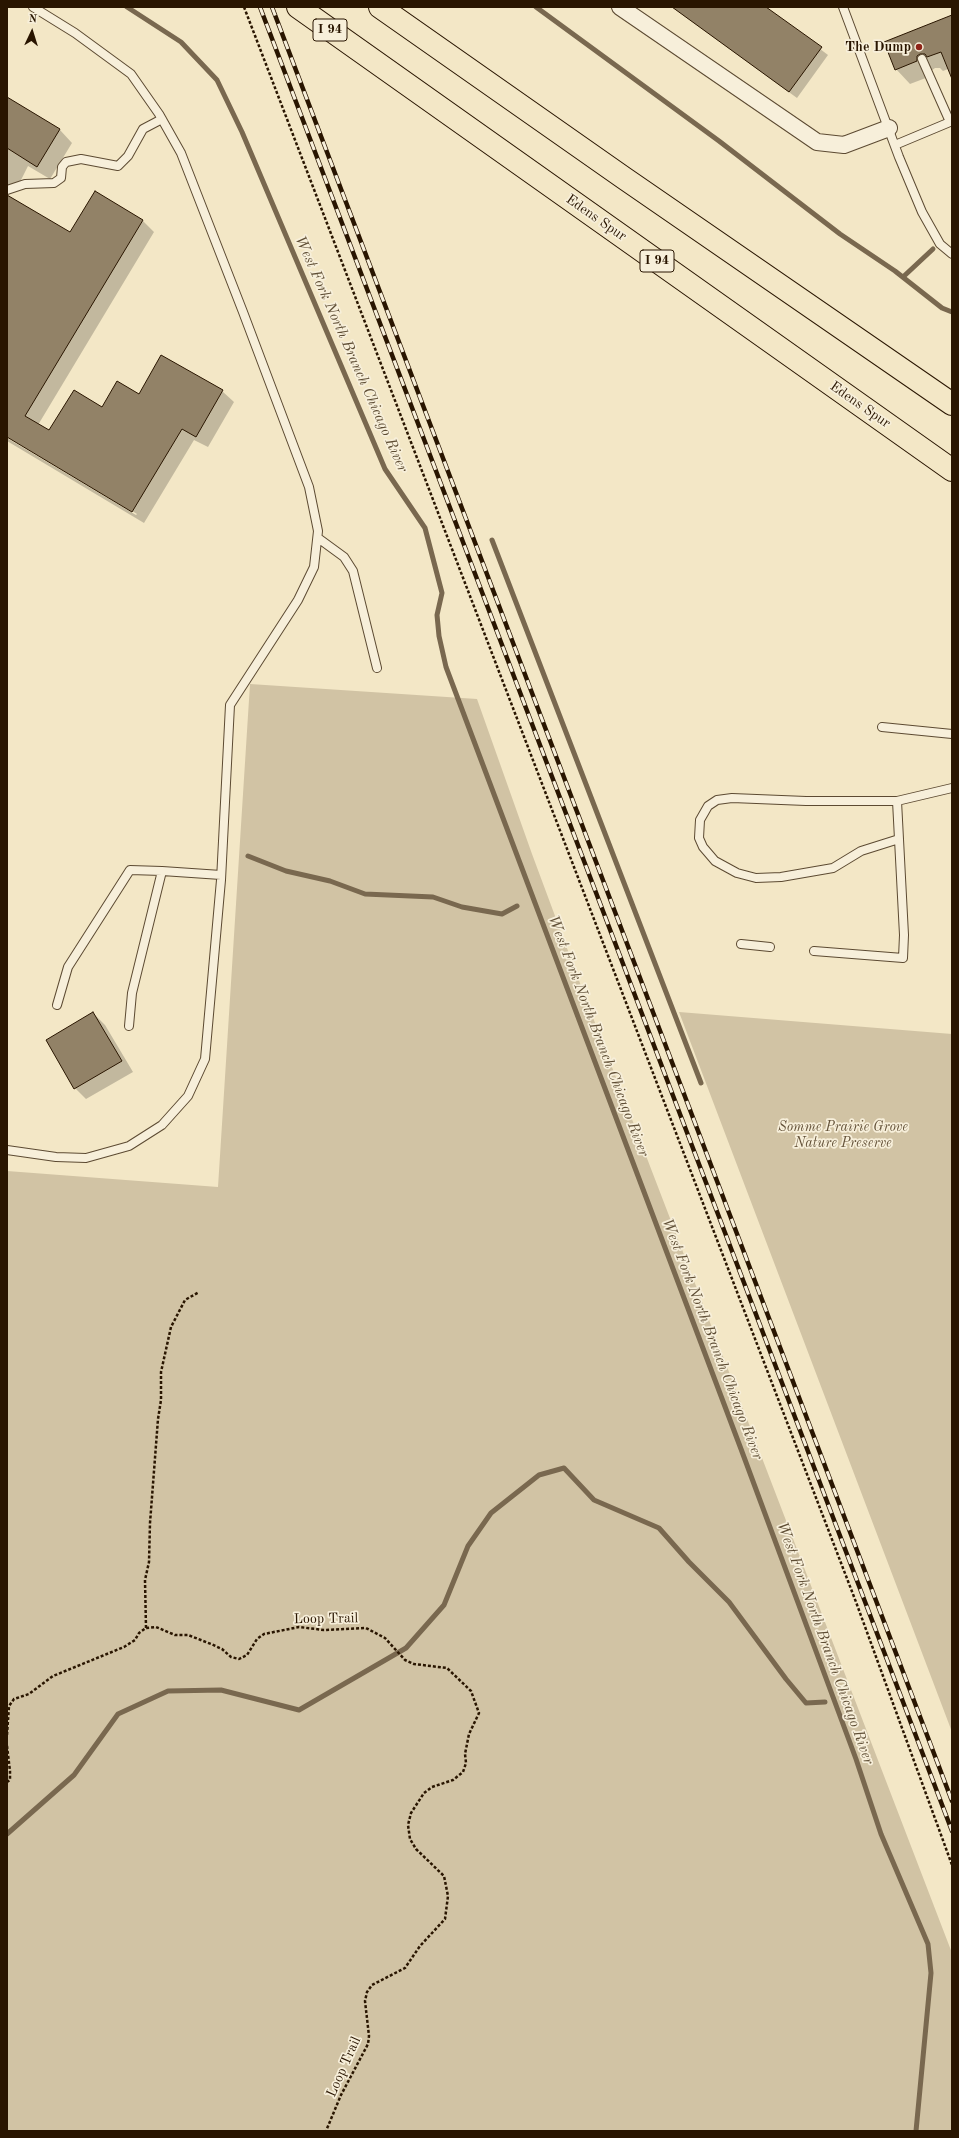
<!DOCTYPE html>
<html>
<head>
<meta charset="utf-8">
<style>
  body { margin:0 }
  #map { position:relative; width:959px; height:2138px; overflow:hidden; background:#f3e7c6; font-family:"Old Standard TT",serif }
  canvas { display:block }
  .frame { position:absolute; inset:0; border:8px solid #291500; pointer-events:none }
  .north { position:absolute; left:12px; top:12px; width:40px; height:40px; -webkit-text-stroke:3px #f7efda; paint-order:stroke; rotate:4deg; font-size:11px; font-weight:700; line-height:16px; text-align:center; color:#291500 }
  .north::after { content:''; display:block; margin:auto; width:14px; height:18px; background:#291500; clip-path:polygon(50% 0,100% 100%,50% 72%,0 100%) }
</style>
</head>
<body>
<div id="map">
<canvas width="959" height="2138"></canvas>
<div class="frame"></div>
<div class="north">N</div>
</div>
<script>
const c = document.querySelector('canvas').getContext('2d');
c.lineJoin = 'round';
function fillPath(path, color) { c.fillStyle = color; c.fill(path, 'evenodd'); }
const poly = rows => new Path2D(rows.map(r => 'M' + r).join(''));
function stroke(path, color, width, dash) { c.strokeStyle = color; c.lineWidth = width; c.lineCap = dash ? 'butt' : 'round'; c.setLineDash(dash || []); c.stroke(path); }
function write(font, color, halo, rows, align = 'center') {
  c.font = font + ' "Old Standard TT",serif'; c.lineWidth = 3.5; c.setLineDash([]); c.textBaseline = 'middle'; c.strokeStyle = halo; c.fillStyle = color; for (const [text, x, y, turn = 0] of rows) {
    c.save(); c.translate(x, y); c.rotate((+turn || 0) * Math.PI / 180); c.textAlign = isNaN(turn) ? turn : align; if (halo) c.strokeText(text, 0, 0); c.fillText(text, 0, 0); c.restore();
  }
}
fillPath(poly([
  [250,684,477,699,532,854,587,1002,952,1953,952,2131,7,2131,7,1171,218,1187],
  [679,1012,952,1034,952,1732]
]), '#d1c3a4');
fillPath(poly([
  [672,7,765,7,828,55,797,98],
  [952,16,952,78,948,69,943,71,940,68,935,68,931,71,931,76,910,84,896,69],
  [7,98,60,130,72,143,50,179,28,166,16,190,7,185],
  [95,192,143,221,154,232,38,425,50,432,139,395,222,391,234,402,208,447,194,440,144,523,7,441,7,438,136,515,137,514,7,436,7,218,71,233],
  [93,1013,105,1025,133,1072,86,1099,75,1088]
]), '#0003');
stroke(poly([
  [127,7,181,42,217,80,242,132,385,469,425,528,442,593,437,615,439,636,446,667,741,1449,856,1759,881,1834,928,1944,931,1973,916,2131],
  [536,7,719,141,840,234,895,271,942,308,952,312],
  [903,277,933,249],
  [492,540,701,1083],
  [248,856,286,871,330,881,365,894,433,897,462,907,502,914,517,906],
  [7,1834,74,1775,118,1714,168,1691,221,1690,299,1710,406,1648,444,1605,468,1546,491,1513,539,1475,564,1468,594,1500,659,1528,689,1562,729,1602,786,1679,806,1703,825,1702]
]), '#79684f', 5);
const building = poly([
  [672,7,766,7,822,47,789,92,672,7],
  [952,15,952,79,941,52,927,57,925,54,920,54,917,56,917,61,895,70,884,42,952,15],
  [7,97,60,129,37,167,7,148,7,97],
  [95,191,143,220,25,416,49,430,74,390,102,407,117,381,139,394,161,355,223,390,196,437,182,429,132,512,7,437,7,195,70,232,95,191],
  [93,1012,122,1061,74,1089,46,1040,93,1012]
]);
fillPath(building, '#928267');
stroke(building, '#291500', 1);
const service = poly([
  [843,7,899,157,922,212,940,244,952,254],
  [895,145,950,122,922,59],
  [7,190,25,184,54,183,61,178,62,167,66,162,81,159,118,166,128,156,143,129,162,119],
  [318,538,344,557,353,571,377,668],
  [882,727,952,734],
  [897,801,806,801,732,798,717,800,708,806,700,820,699,838,703,847,715,861,737,873,756,878,781,877,833,868,861,851,899,839],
  [741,944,770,947],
  [814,951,903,958,904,935,897,801,952,788],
  [57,1005,68,967,130,870,162,871],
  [129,1026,132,993,162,871,221,875],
  [7,1150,56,1157,86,1158,129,1146,162,1125,188,1096,205,1059,221,880,230,705,298,600,314,567,318,531,309,487,243,312,181,153,159,114,131,74,75,33,33,7]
]);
const minor = poly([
  [620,7,817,142,844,145,889,128]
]);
const motorway = poly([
  [298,7,952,470],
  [380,7,624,178,952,404]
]);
stroke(service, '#5c4a32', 10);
stroke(minor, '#5c4a32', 18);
stroke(motorway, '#291500', 24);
stroke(poly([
  [244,7,856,1602,952,1865],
  [146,1628,145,1580,149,1562,150,1523,158,1419,161,1400,161,1372,171,1327,185,1300,199,1292],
  [7,1735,9,1706,14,1699,29,1694,53,1676,124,1647,135,1640,139,1633,146,1628,156,1627,175,1635,188,1635,211,1644,222,1649,231,1657,239,1659,247,1655,257,1639,264,1634,299,1627,324,1630,366,1628,385,1638,405,1660,414,1664,447,1668,471,1691,479,1713,469,1734,465,1754,466,1763,463,1772,453,1780,432,1787,424,1793,411,1813,408,1825,410,1839,416,1849,444,1876,448,1896,445,1919,420,1946,405,1968,372,1985,367,1992,365,2001,369,2036,368,2044,341,2095,326,2131],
  [7,1746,10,1771,10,1780,7,1782]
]), '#291500', 2.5, [3, 2]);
stroke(service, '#f7efda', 8);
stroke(minor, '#f7efda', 16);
stroke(motorway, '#f3e7c6', 22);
const rail = poly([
  [260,7,952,1831],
  [272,7,952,1801]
]);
stroke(rail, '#291500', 4.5);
stroke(rail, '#f7efda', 3, [9]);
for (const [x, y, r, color] of [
  [919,47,4,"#8f2418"]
]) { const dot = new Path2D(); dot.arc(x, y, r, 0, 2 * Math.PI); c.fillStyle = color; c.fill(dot); stroke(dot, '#f7efda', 1.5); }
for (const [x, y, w] of [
  [330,30,34],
  [657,261,34]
]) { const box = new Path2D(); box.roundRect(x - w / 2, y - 11, w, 22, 3); c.fillStyle = '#f7efda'; c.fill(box); stroke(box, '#291500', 1); }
write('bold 13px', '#291500', null, [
  ["I 94",330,30],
  ["I 94",657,261]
]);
write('bold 14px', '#291500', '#f7efda', [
  ["The Dump",911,47]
], 'right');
write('14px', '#291500', '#f7efda', [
  ["Edens Spur",596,218,35],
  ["Edens Spur",860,405,35],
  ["Loop Trail",326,1619,-1],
  ["Loop Trail",344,2067,-66]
]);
write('italic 14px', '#645239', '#f7efda', [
  ["Somme Prairie Grove",843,1127],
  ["Nature Preserve",843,1143]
]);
write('italic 15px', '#5e4d34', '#f7efda', [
  ["West Fork North Branch Chicago River",351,354,66],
  ["West Fork North Branch Chicago River",598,1036,69],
  ["West Fork North Branch Chicago River",712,1339,69],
  ["West Fork North Branch Chicago River",825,1643,70]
]);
</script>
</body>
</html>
